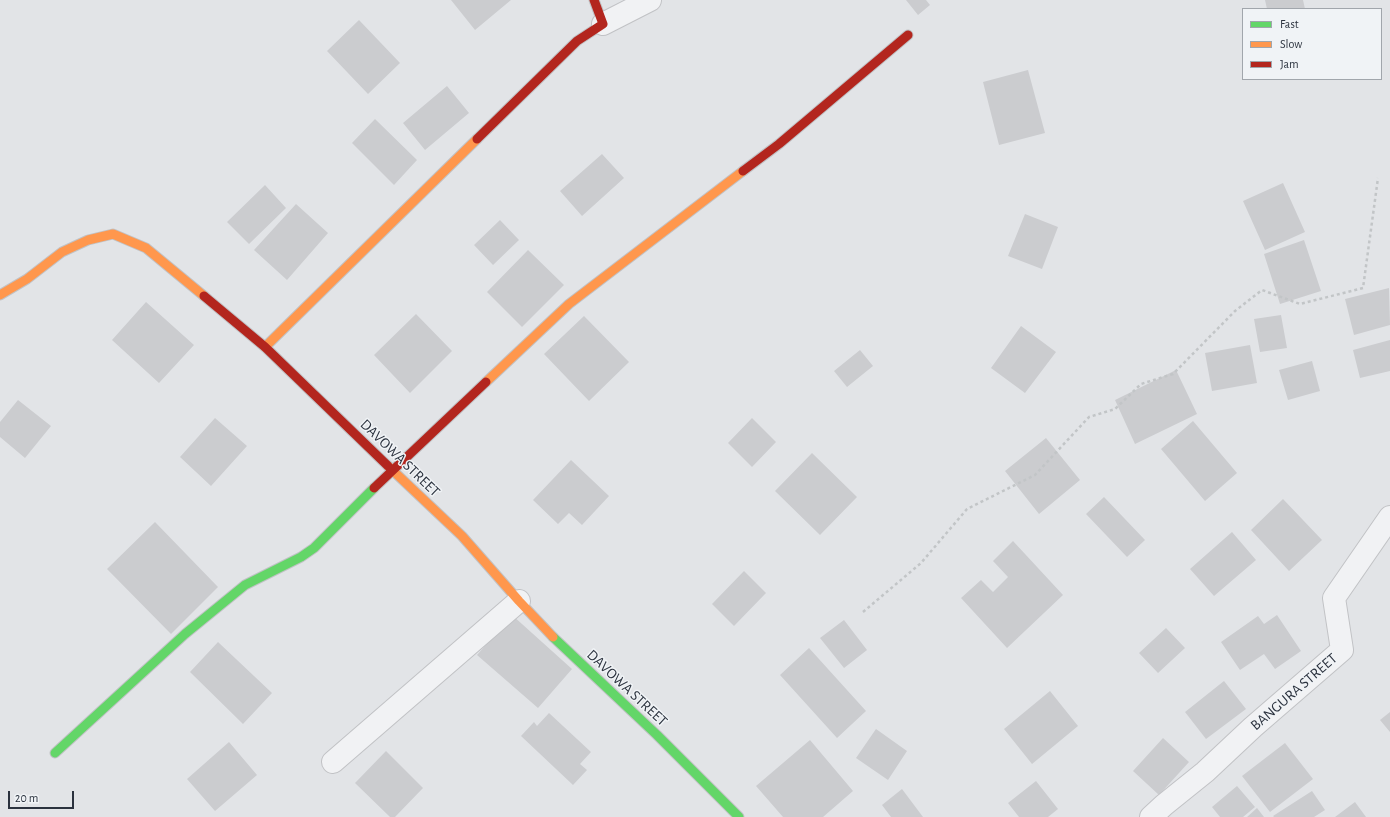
<!DOCTYPE html>
<html>
<head>
<meta charset="utf-8">
<style>
  body { margin:0 }
  #map { position:relative; width:1390px; height:817px; overflow:hidden; background:#e2e4e7; font-family:"Alegreya Sans",sans-serif }
  canvas { display:block }
  .legend { position:absolute; left:1242px; top:8px; width:140px; height:72px; box-sizing:border-box; background:#f0f3f6; border:1px solid #a1a6ac; margin:0; padding:5px 7px; list-style:none; font-size:12px; color:#2b323e }
  .legend li { display:flex; align-items:center; gap:8px; height:20px }
  .legend b { width:20px; border:1px solid #a1a6ac }
  .scale { position:absolute; left:8px; top:791px; width:66px; height:18px; box-sizing:border-box; border:2px solid #2b323e; border-top:0; padding-left:5px; font-size:12px; line-height:14px; white-space:nowrap; color:#2b323e; -webkit-text-stroke:3px #f0f3f6; paint-order:stroke }
</style>
</head>
<body>
<div id="map">
<canvas width="1390" height="817"></canvas>
<ul class="legend">
<li><b style="height:5px;background:#63d668"></b>Fast</li>
<li><b style="height:5px;background:#ff974d"></b>Slow</li>
<li><b style="height:5px;background:#b3261e"></b>Jam</li>
</ul>
<div class="scale">20 m</div>
</div>
<script>
const c = document.querySelector('canvas').getContext('2d');
c.lineJoin = 'round';
function fillPath(path, color) { c.fillStyle = color; c.fill(path, 'evenodd'); }
const poly = rows => new Path2D(rows.map(r => 'M' + r).join(''));
function stroke(path, color, width, dash) { c.strokeStyle = color; c.lineWidth = width; c.lineCap = dash ? 'butt' : 'round'; c.setLineDash(dash || []); c.stroke(path); }
function write(font, color, halo, rows, align = 'center') {
  c.font = font + ' "Alegreya Sans",sans-serif'; c.lineWidth = 3; c.setLineDash([]); c.textBaseline = 'middle'; c.strokeStyle = halo; c.fillStyle = color; for (const [text, x, y, turn = 0] of rows) {
    c.save(); c.translate(x, y); c.rotate((+turn || 0) * Math.PI / 180); c.textAlign = isNaN(turn) ? turn : align; if (halo) c.strokeText(text, 0, 0); c.fillText(text, 0, 0); c.restore();
  }
}
fillPath(poly([
  [451,0,511,0,475,30],
  [906,0,926,0,930,5,918,15],
  [1265,0,1303,0,1305,9,1267,9],
  [359,20,400,63,368,94,327,51],
  [1028,70,1045,133,999,145,983,82],
  [447,86,469,113,425,150,403,123],
  [375,119,417,160,394,185,352,143],
  [602,154,624,178,582,216,560,191],
  [1283,183,1305,232,1265,250,1243,201],
  [265,185,286,208,249,244,227,222],
  [296,204,328,233,287,280,254,250],
  [1025,214,1058,227,1042,269,1008,256],
  [500,220,519,240,493,265,474,245],
  [1304,240,1321,291,1280,304,1264,254],
  [528,250,564,285,522,327,487,292],
  [1389,288,1390,325,1354,335,1345,299],
  [146,302,194,345,159,383,112,340],
  [416,314,452,351,410,393,374,355],
  [1281,315,1287,348,1260,352,1254,319],
  [584,316,629,362,589,401,544,354],
  [1021,326,1056,352,1025,393,991,368],
  [1390,340,1390,371,1360,378,1353,350],
  [1250,345,1257,383,1212,391,1205,353],
  [860,350,873,366,847,387,834,371],
  [1312,361,1320,391,1288,400,1279,370],
  [1176,370,1197,414,1135,444,1115,400],
  [18,400,51,426,25,458,0,437,0,422],
  [215,418,247,446,211,486,180,457],
  [752,418,776,442,752,467,728,443],
  [1193,421,1237,473,1205,501,1161,449],
  [1046,438,1080,480,1039,514,1005,471],
  [812,453,857,497,820,535,775,491],
  [571,460,609,496,582,525,569,513,558,524,533,500],
  [1104,497,1145,540,1127,557,1086,514],
  [1283,499,1322,540,1289,571,1251,530],
  [155,522,218,587,171,634,107,569],
  [1232,532,1256,560,1214,596,1190,569],
  [1013,541,1063,595,1007,648,961,598,981,580,993,592,1008,577,993,561],
  [744,571,766,593,734,626,712,604],
  [512,615,572,669,538,708,477,655],
  [1277,615,1301,651,1275,669,1264,654,1240,670,1221,642,1258,616,1264,624],
  [844,620,867,650,844,668,820,638],
  [1166,628,1185,648,1158,673,1139,653],
  [218,642,272,693,243,724,190,672],
  [809,648,866,711,837,738,780,675],
  [1224,681,1246,709,1206,739,1185,712],
  [1050,691,1078,726,1032,764,1004,729],
  [1390,712,1390,732,1380,720],
  [549,713,591,752,580,764,587,770,573,785,521,736,534,722,537,726],
  [876,729,907,751,888,780,856,758],
  [1163,738,1189,762,1159,795,1133,771],
  [810,740,853,791,823,817,783,817,756,786],
  [229,742,257,775,215,811,187,779],
  [1285,743,1313,779,1270,812,1242,776],
  [386,751,423,788,395,817,390,817,355,783],
  [1036,781,1058,809,1048,817,1019,817,1008,803],
  [1237,786,1255,807,1243,817,1220,817,1212,807],
  [902,789,923,817,891,817,882,805],
  [1312,791,1325,810,1314,817,1274,817,1273,816],
  [1355,802,1366,817,1335,817],
  [1257,808,1264,817,1247,817]
]), '#cbcccf');
const street = poly([
  [603,24,650,0],
  [333,762,519,601],
  [1151,817,1164,805,1205,772,1253,727,1342,650,1334,598,1390,517]
]);
const fast = poly([
  [553,637,657,735,739,817],
  [55,753,185,634,245,585,301,557,314,548,374,488]
]);
const slow = poly([
  [0,295,27,279,62,252,88,240,113,234,146,248,204,296],
  [265,347,477,139],
  [486,382,569,304,743,171],
  [388,466,462,536,519,601,553,637]
]);
const jam = poly([
  [477,139,577,41,603,24,594,0],
  [743,171,779,144,908,35],
  [204,296,265,347,388,466],
  [374,488,486,382]
]);
stroke(street, '#c1c2c5', 24);
stroke(fast, '#c1c2c5', 11);
stroke(slow, '#c1c2c5', 11);
stroke(jam, '#c1c2c5', 11);
stroke(poly([
  [863,612,921,563,967,509,1035,475,1089,417,1115,409,1141,384,1173,374,1235,311,1262,290,1300,304,1363,288,1378,178]
]), '#c2c5c7', 2.5, [3, 3]);
stroke(street, '#f1f2f4', 22);
stroke(fast, '#63d668', 9);
stroke(slow, '#ff974d', 9);
stroke(jam, '#b3261e', 9);
write('15px', '#2b323e', '#f0f3f6', [
  ["DAVOWA STREET",400,458,44],
  ["DAVOWA STREET",627,688,43],
  ["BANGURA STREET",1294,692,-41]
]);
</script>
</body>
</html>
